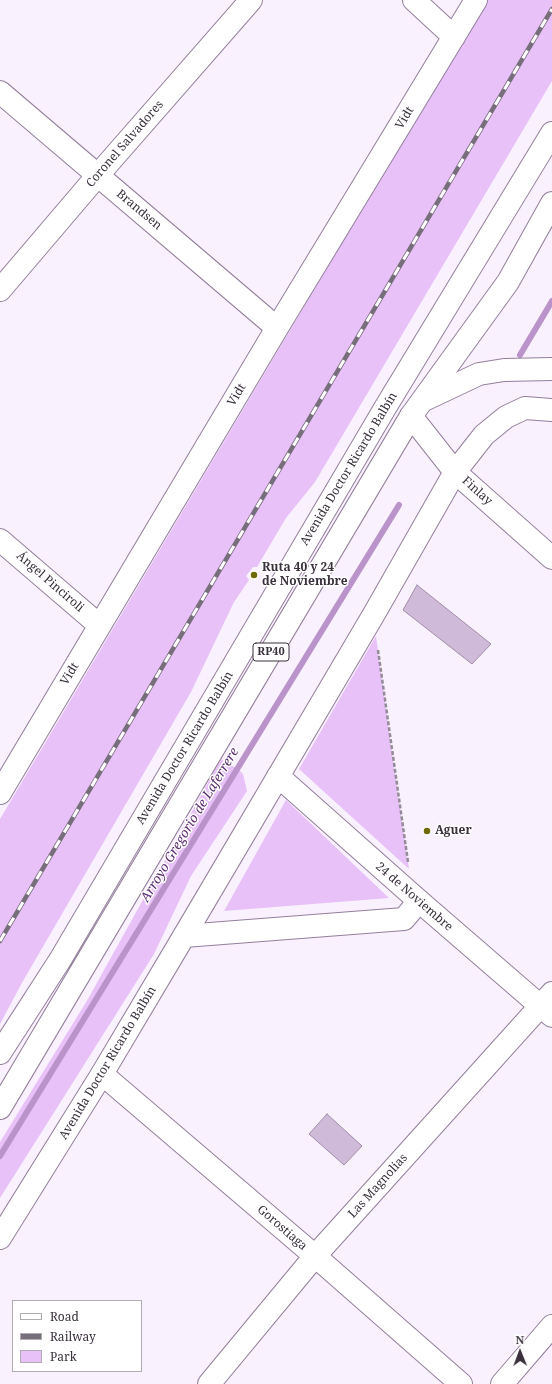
<!DOCTYPE html>
<html>
<head>
<meta charset="utf-8">
<style>
  body { margin:0 }
  #map { position:relative; width:552px; height:1384px; overflow:hidden; background:#faf1fe; font-family:"Noto Serif",serif }
  canvas { display:block }
  .legend { position:absolute; left:12px; top:1300px; width:130px; height:72px; box-sizing:border-box; background:#fff; border:1px solid #b0acb1; margin:0; padding:5px 7px; list-style:none; font-size:12px; color:#39303c }
  .legend li { display:flex; align-items:center; gap:8px; height:20px }
  .legend b { width:20px; border:1px solid #b0acb1 }
  .north { position:absolute; left:500px; top:1332px; width:40px; height:40px; -webkit-text-stroke:3px #fff; paint-order:stroke; rotate:359deg; font-size:11px; font-weight:700; line-height:16px; text-align:center; color:#39303c }
  .north::after { content:''; display:block; margin:auto; width:14px; height:18px; background:#39303c; clip-path:polygon(50% 0,100% 100%,50% 72%,0 100%) }
</style>
</head>
<body>
<div id="map">
<canvas width="552" height="1384"></canvas>
<ul class="legend">
<li><b style="height:5px;background:#fff"></b>Road</li>
<li><b style="height:5px;background:#776e7b"></b>Railway</li>
<li><b style="height:11px;background:#e7c1f7"></b>Park</li>
</ul>
<div class="north">N</div>
</div>
<script>
const c = document.querySelector('canvas').getContext('2d');
c.lineJoin = 'round';
function fillPath(path, color) { c.fillStyle = color; c.fill(path, 'evenodd'); }
const poly = rows => new Path2D(rows.map(r => 'M' + r).join(''));
function stroke(path, color, width, dash) { c.strokeStyle = color; c.lineWidth = width; c.lineCap = dash ? 'butt' : 'round'; c.setLineDash(dash || []); c.stroke(path); }
function write(font, color, halo, rows, align = 'center') {
  c.font = font + ' "Noto Serif",serif'; c.lineWidth = 3; c.setLineDash([]); c.textBaseline = 'middle'; c.strokeStyle = halo; c.fillStyle = color; for (const [text, x, y, turn = 0] of rows) {
    c.save(); c.translate(x, y); c.rotate((+turn || 0) * Math.PI / 180); c.textAlign = isNaN(turn) ? turn : align; if (halo) c.strokeText(text, 0, 0); c.fillText(text, 0, 0); c.restore();
  }
}
fillPath(poly([
  [486,0,552,0,552,81,315,482,286,518,257,567,253,567,246,576,249,580,234,602,191,692,23,981,0,1024,0,819],
  [376,636,392,753,409,869,299,769],
  [221,759,239,770,243,774,247,791,191,876,154,954,0,1198,0,1142,88,999],
  [286,800,389,898,224,911]
]), '#e7c1f7');
stroke(poly([
  [520,355,552,301],
  [0,1156,399,505]
]), '#ba93ca', 6);
const building = poly([
  [417,585,491,644,472,664,403,610,417,585],
  [327,1114,362,1146,344,1165,309,1134,327,1114]
]);
fillPath(building, '#cfbad9');
stroke(building, '#a18caa', 1);
const minor = poly([
  [414,0,454,37],
  [0,92,277,328],
  [0,290,98,175,251,0],
  [552,410,525,408,506,417,484,435,455,472,552,558],
  [0,540,99,625],
  [0,793,277,328,476,0],
  [184,936,404,919,419,901],
  [102,1074,315,1256,461,1384],
  [209,1384,315,1256,552,993],
  [502,1384,552,1326]
]);
const tertiary = poly([
  [278,776,419,901,552,1016],
  [0,1238,102,1074,184,936,374,614,455,472,411,416]
]);
const primary = poly([
  [0,1053,60,960,385,408,552,133],
  [0,1108,411,416,508,282,552,203]
]);
const motorway = poly([
  [424,400,479,374,504,370,552,369]
]);
stroke(minor, '#937f9c', 24);
stroke(tertiary, '#937f9c', 24);
stroke(primary, '#937f9c', 24);
stroke(motorway, '#937f9c', 24);
stroke(poly([
  [378,650,408,862]
]), '#948b98', 2.5, [4, 2]);
stroke(minor, '#fff', 22);
stroke(tertiary, '#fff', 22);
stroke(primary, '#fff', 22);
stroke(motorway, '#fff', 22);
const rail = poly([
  [0,941,552,9]
]);
stroke(rail, '#776e7b', 4.5);
stroke(rail, '#fff', 3, [9]);
for (const [x, y, r, color] of [
  [254,575,4,"#706a05"],
  [427,831,4,"#706a05"]
]) { const dot = new Path2D(); dot.arc(x, y, r, 0, 2 * Math.PI); c.fillStyle = color; c.fill(dot); stroke(dot, '#fff', 1.5); }
for (const [x, y, w] of [
  [271,652,36]
]) { const box = new Path2D(); box.roundRect(x - w / 2, y - 9, w, 18, 3); c.fillStyle = '#fff'; c.fill(box); stroke(box, '#39303c', 1); }
write('bold 11px', '#39303c', null, [
  ["RP40",271,652]
]);
write('12px', '#39303c', '#fff', [
  ["Vidt",405,118,-59],
  ["Coronel Salvadores",125,144,-49],
  ["Brandsen",139,210,40],
  ["Vidt",237,395,-59],
  ["Avenida Doctor Ricardo Balbín",349,469,-59],
  ["Finlay",477,491,42],
  ["Ángel Pinciroli",50,582,41],
  ["Vidt",70,674,-59],
  ["Avenida Doctor Ricardo Balbín",185,748,-59],
  ["24 de Noviembre",414,897,41],
  ["Avenida Doctor Ricardo Balbín",108,1063,-59],
  ["Las Magnolias",378,1186,-48],
  ["Gorostiaga",282,1228,41]
]);
write('bold 12px', '#39303c', '#fff', [
  ["Ruta 40 y 24",262,568],
  ["de Noviembre",262,582],
  ["Aguer",435,831]
], 'left');
write('italic 13px', '#5f2f72', '#fff', [
  ["Arroyo Gregorio de Laferrere",190,825,-59]
]);
</script>
</body>
</html>
